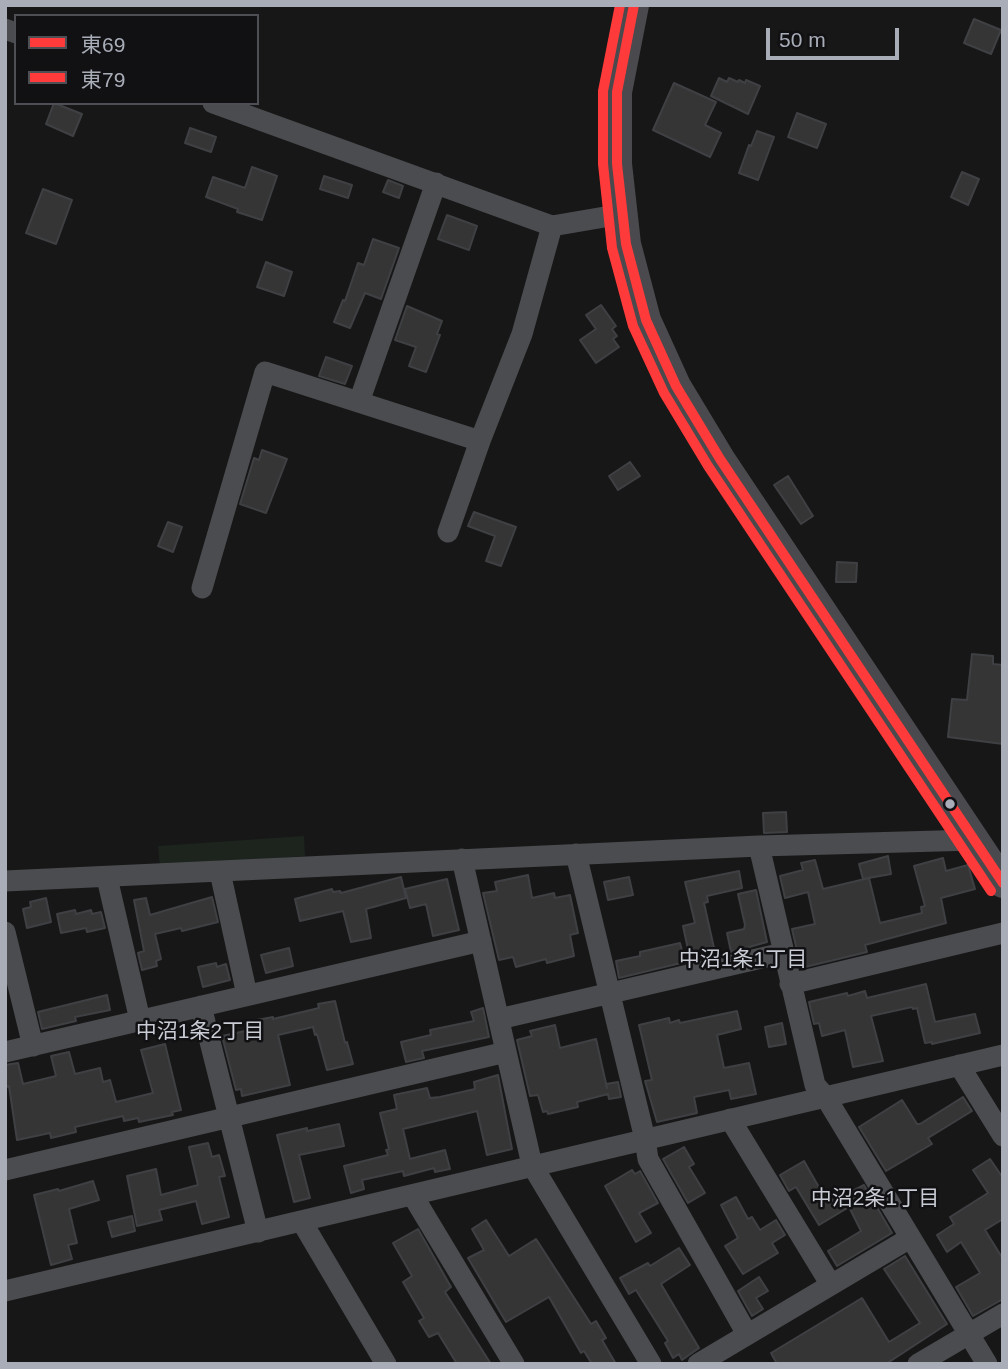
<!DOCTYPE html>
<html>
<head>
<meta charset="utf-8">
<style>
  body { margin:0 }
  #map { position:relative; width:1008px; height:1369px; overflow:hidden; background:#171717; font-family:Arial,"Noto Sans JP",sans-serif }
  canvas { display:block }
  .frame { position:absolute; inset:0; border:7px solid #a8adb8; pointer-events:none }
  .legend { position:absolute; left:14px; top:14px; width:245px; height:91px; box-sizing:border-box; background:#111113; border:2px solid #4d4f55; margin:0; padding:9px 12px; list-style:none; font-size:21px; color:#a8adb8 }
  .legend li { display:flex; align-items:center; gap:14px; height:35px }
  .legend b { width:35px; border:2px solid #4d4f55 }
  .scale { position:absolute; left:766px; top:28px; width:133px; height:32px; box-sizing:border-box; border:4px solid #a8adb8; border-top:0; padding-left:9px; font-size:21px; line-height:24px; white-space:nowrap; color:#a8adb8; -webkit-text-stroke:5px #111113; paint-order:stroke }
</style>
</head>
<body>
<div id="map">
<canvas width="1008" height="1369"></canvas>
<div class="frame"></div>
<ul class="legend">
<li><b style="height:9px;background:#ff3a3a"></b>東69</li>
<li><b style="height:9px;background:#ff3a3a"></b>東79</li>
</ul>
<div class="scale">50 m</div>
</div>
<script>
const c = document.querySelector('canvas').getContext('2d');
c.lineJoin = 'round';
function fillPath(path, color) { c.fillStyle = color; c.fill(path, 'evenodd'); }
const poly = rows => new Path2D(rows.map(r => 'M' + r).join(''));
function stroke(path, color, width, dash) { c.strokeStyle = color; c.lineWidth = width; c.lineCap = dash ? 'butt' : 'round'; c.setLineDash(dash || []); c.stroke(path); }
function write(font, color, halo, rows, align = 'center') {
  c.font = font + ' Arial,"Noto Sans JP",sans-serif'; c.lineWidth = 5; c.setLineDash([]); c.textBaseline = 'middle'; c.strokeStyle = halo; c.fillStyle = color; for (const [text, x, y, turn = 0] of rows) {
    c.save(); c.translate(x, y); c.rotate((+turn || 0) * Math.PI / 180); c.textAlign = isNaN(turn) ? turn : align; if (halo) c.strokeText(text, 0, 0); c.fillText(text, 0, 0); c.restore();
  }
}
fillPath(poly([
  [304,836,305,856,160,867,158,846]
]), '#1d241e');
const building = poly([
  [974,19,1001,30,991,54,964,43,974,19],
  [719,78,727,82,729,78,738,82,739,80,745,83,746,80,760,86,748,114,711,96,719,78],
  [674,83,716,102,705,125,721,133,710,157,653,130,674,83],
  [54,103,82,114,73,136,46,124,54,103],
  [797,113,826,124,817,148,788,137,797,113],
  [190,128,216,137,211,152,185,143,190,128],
  [757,131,774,137,758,180,739,173,749,145,751,146,757,131],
  [252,167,277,176,262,220,237,212,238,209,206,197,213,177,245,188,252,167],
  [962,172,979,179,968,205,951,197,962,172],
  [324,176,352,185,348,198,320,189,324,176],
  [388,180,403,186,399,198,383,192,388,180],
  [43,189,72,200,56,244,26,233,43,189],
  [447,215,477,226,469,250,438,239,447,215],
  [373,239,399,248,381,299,365,293,350,328,334,322,343,300,345,301,358,263,364,265,373,239],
  [266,262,292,272,284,296,257,287,266,262],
  [601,305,616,326,612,329,617,336,613,339,619,347,596,363,580,340,596,329,586,315,601,305],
  [407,306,442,321,437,334,440,335,426,372,409,366,416,347,395,340,407,306],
  [326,357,352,366,345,384,319,376,326,357],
  [262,450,287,459,266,513,240,504,254,458,259,460,262,450],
  [630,462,640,476,618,490,609,476,630,462],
  [788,476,813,516,801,524,774,485,788,476],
  [474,512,516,527,501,566,486,561,495,536,468,526,474,512],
  [168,522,182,527,173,552,158,546,168,522],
  [837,562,857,563,856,582,836,582,837,562],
  [972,654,993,656,993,664,1003,665,1003,744,948,737,952,699,967,700,972,654],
  [786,812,787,832,764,833,763,813,786,812],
  [888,856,891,874,863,879,859,864,888,856],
  [943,858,946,871,968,865,975,889,941,898,946,923,865,945,867,952,801,968,792,929,815,924,808,892,785,898,780,876,803,870,801,863,815,860,823,889,869,878,880,923,922,913,921,907,925,906,914,866,943,858],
  [739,871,742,888,707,896,708,902,704,903,714,948,689,954,683,926,695,923,685,882,739,871],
  [528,875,532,898,554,893,555,898,570,895,578,933,570,935,574,956,547,963,546,959,516,967,513,957,499,960,483,893,497,891,495,882,528,875],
  [401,877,406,898,366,909,371,938,351,942,343,911,300,921,295,899,332,889,333,892,340,891,341,893,401,877],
  [629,877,633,895,608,900,604,882,629,877],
  [447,879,459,930,433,936,426,904,410,908,405,889,447,879],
  [756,890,767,942,731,952,727,933,744,929,745,925,738,894,756,890],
  [212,897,218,922,182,931,181,928,155,934,161,959,156,961,157,966,142,970,138,953,144,951,134,900,146,898,150,915,212,897],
  [46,898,51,922,27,928,23,909,31,907,30,902,46,898],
  [75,910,76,914,91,910,92,914,101,912,105,928,87,932,86,928,61,933,57,914,75,910],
  [680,943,685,962,619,978,616,961,640,956,640,952,680,943],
  [289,948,293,966,266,973,261,955,289,948],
  [216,963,217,967,226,964,230,980,203,987,198,967,216,963],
  [926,984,935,1022,975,1014,980,1033,932,1044,932,1042,925,1043,917,1008,913,1009,912,1007,871,1016,883,1061,853,1067,845,1030,822,1036,819,1023,814,1024,809,1002,847,993,848,996,865,991,867,998,926,984],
  [107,995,110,1010,75,1017,76,1021,42,1029,38,1012,107,995],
  [335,1001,345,1043,347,1042,353,1064,327,1070,317,1034,315,1035,313,1027,278,1035,290,1085,242,1096,241,1089,236,1090,222,1036,259,1028,257,1020,273,1017,273,1019,319,1008,318,1004,335,1001],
  [483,1008,489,1037,422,1051,424,1058,406,1062,401,1042,431,1035,430,1030,474,1021,471,1012,483,1008],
  [737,1011,741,1029,717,1035,724,1068,749,1063,756,1094,731,1099,729,1090,694,1097,697,1113,657,1122,645,1081,652,1080,639,1025,669,1018,670,1023,679,1020,680,1023,737,1011],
  [782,1023,786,1044,769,1047,765,1027,782,1023],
  [555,1025,560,1048,596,1039,607,1088,606,1084,618,1082,621,1097,609,1099,608,1094,577,1102,578,1107,548,1114,547,1111,543,1112,538,1095,530,1096,517,1040,532,1036,530,1031,555,1025],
  [165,1044,181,1110,172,1112,173,1115,139,1122,138,1118,124,1121,123,1116,75,1127,76,1132,51,1138,50,1133,17,1140,9,1086,5,1087,5,1065,18,1063,23,1084,56,1076,51,1056,69,1052,75,1074,100,1068,103,1082,110,1080,116,1102,153,1093,141,1050,165,1044],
  [498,1075,512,1149,487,1155,477,1111,403,1129,410,1159,445,1150,450,1169,435,1172,434,1168,404,1176,403,1171,362,1180,364,1189,351,1193,344,1166,388,1155,386,1150,389,1149,380,1113,397,1109,394,1095,427,1088,430,1098,440,1097,475,1089,474,1082,498,1075],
  [963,1097,972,1111,928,1138,932,1144,886,1171,859,1127,902,1100,917,1124,920,1124,963,1097],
  [339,1124,344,1146,299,1155,310,1198,294,1202,277,1135,307,1128,307,1131,339,1124],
  [208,1143,212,1157,219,1155,225,1176,219,1177,229,1217,202,1224,196,1201,159,1210,162,1220,137,1226,127,1176,156,1169,161,1195,198,1185,189,1147,208,1143],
  [684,1147,694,1164,689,1167,705,1193,688,1203,663,1159,684,1147],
  [990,1159,1003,1178,1003,1219,985,1230,1003,1259,1003,1299,973,1316,956,1287,980,1273,961,1242,947,1252,937,1235,954,1224,950,1217,988,1193,973,1170,990,1159],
  [804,1161,824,1196,828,1193,833,1201,864,1185,892,1233,837,1266,828,1251,861,1231,849,1207,819,1225,796,1187,789,1191,780,1175,804,1161],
  [632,1170,635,1174,640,1171,658,1203,639,1213,651,1233,636,1242,605,1186,632,1170],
  [93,1181,99,1200,69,1209,77,1243,68,1245,72,1259,51,1265,34,1195,58,1189,59,1191,93,1181],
  [736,1197,748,1219,752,1217,760,1230,776,1220,785,1235,772,1243,778,1253,743,1274,725,1246,738,1238,721,1205,736,1197],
  [132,1216,135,1231,112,1237,108,1222,132,1216],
  [486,1220,509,1256,536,1239,591,1324,596,1321,606,1338,602,1340,616,1364,592,1364,584,1351,581,1353,549,1297,506,1322,468,1258,484,1250,472,1229,486,1220],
  [418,1229,451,1287,445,1292,491,1364,457,1364,438,1333,429,1337,419,1321,424,1318,403,1282,412,1276,393,1243,418,1229],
  [679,1248,690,1265,661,1284,699,1348,682,1360,679,1354,673,1358,665,1343,668,1341,636,1290,629,1294,620,1278,648,1263,650,1266,679,1248],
  [905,1256,947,1324,886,1364,777,1364,771,1353,862,1298,889,1342,920,1323,884,1269,905,1256],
  [759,1277,768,1291,756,1298,763,1309,752,1316,738,1291,759,1277]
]);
fillPath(building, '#353536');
stroke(building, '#3f4043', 2);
stroke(poly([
  [5,29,16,33],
  [213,103,552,226,622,214],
  [359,402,436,183],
  [448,532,480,441],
  [202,588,265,372,480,441,522,334,552,226],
  [759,846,815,1085,825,1096,987,1364],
  [576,854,645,1139,648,1159,747,1334],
  [462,859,532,1165,651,1364],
  [220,872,247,995],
  [107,878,140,1020],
  [5,881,759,846,974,840],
  [5,932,33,1046],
  [790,984,1003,933],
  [201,1006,258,1232],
  [499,1019,783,953],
  [5,1052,481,941],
  [959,1065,1003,1136],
  [730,1119,831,1285],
  [5,1170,506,1052],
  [413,1196,514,1364],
  [302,1222,386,1364],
  [5,1291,1003,1055],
  [698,1364,910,1238],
  [918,1364,1003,1314]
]), '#4b4c50', 21);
stroke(poly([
  [634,5,617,92,617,164,626,244,646,320,676,386,720,459,1003,883]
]), '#4a4a4e', 30);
stroke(poly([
  [634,5,617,92,617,164,626,244,646,320,676,386,720,459,1003,883]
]), '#ff3a3a', 10);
stroke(poly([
  [620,5,603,91,603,164,612,248,633,326,664,393,708,466,991,891]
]), '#ff3a3a', 10);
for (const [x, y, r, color] of [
  [950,804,6,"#a8adb8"]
]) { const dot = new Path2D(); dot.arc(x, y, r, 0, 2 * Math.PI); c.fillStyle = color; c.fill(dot); stroke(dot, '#111113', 2.5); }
write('21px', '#c9ccd4', '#111113', [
  ["中沼1条1丁目",743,960],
  ["中沼1条2丁目",200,1032],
  ["中沼2条1丁目",875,1199]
]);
</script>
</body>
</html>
